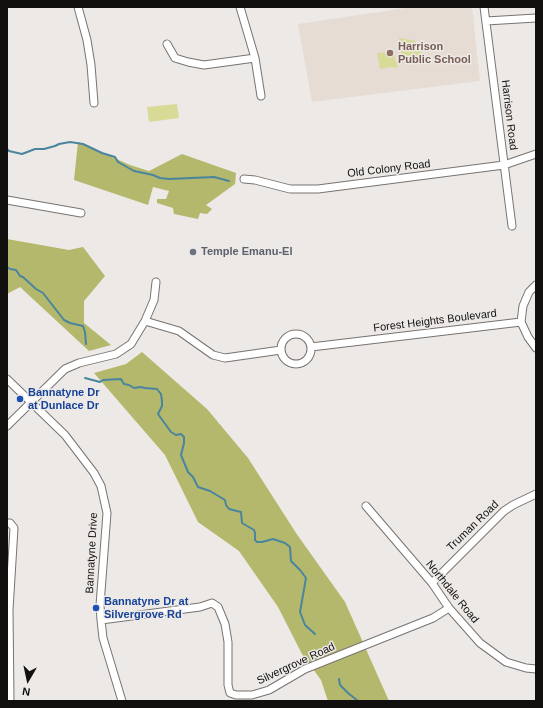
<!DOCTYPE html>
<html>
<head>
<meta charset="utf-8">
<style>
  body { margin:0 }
  #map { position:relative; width:543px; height:708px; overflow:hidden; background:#ede9e6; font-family:Arial,sans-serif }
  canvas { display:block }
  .frame { position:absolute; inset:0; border:8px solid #11100f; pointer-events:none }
  .north { position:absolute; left:8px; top:660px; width:40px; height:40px; -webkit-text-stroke:3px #ede9e6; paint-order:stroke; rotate:189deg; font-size:11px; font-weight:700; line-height:16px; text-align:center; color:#11100f }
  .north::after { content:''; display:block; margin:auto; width:14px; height:18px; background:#11100f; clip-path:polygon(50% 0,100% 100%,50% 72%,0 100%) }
</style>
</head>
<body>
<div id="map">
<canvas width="543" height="708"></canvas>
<div class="frame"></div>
<div class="north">N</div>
</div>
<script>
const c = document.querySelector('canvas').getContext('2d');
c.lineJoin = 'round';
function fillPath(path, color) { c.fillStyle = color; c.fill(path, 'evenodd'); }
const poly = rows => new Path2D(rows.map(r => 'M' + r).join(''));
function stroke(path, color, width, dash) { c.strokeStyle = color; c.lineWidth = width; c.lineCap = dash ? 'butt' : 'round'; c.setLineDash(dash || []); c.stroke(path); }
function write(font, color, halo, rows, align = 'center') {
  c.font = font + ' Arial,sans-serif'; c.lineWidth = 3; c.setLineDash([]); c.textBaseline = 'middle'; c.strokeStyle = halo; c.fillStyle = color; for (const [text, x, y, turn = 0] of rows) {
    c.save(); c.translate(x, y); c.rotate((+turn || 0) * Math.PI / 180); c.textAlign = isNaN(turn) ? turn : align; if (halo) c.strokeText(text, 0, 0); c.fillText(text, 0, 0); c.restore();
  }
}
fillPath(poly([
  [412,7,472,7,480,81,312,102,298,24]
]), '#e7dcd4');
fillPath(poly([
  [399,38,416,41,415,47,421,51,423,65,402,62],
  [394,52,395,61,397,62,398,65,397,68,392,67,380,69,377,53],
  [177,104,179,118,149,122,147,107]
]), '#d7db97');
fillPath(poly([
  [78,142,130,165,149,171,182,154,236,173,235,184,206,205,212,209,207,214,200,213,198,219,174,214,173,208,157,203,157,199,166,199,169,191,153,187,148,205,74,180],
  [7,239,69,250,83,247,105,276,84,301,84,323,111,345,89,351,20,287,7,294],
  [142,352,207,409,248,458,296,533,345,602,389,701,328,701,321,680,302,654,278,607,239,551,198,522,165,455,94,373,126,364]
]), '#b4b86d');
stroke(poly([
  [7,149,9,151,22,154,35,149,44,149,55,146,59,144,70,142,83,144,102,153,115,157,118,162,134,171,153,175,160,178,169,179,214,177,229,181],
  [7,267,10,269,16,270,20,276,23,277,36,289,43,293,64,320,70,323,83,326,85,332,86,344],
  [85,378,100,382,103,380,121,379,124,384,129,385,134,388,140,387,145,388,157,389,161,394,162,401,162,406,158,414,171,432,176,435,181,434,184,437,184,443,181,455,188,472,193,477,198,487,210,491,225,500,226,505,229,509,241,512,242,523,254,530,255,533,255,540,257,542,262,542,273,539,285,543,290,547,291,561,300,570,306,578,300,612,305,625,315,634],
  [339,679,340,685,348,693,358,701]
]), '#4a859e', 2);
const street = poly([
  [78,7,87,40,91,65,94,103],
  [240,7,255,58,261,96],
  [484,7,512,226],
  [486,21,536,18],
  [167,44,175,58,188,62,204,65,255,58],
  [244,179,255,180,290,189,318,189,504,165,536,154],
  [7,200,81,213],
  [536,285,529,292,523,306,521,322,528,337,536,348],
  [145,321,179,331,213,355,225,358,281,350],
  '281 349a15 15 0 1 1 30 0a15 15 0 1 1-30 0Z',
  [311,347,521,322],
  [7,379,65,435,94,473,101,486,107,513,100,605,101,620,103,638,122,701],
  [7,426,65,369,79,363,116,354,131,344,145,321,154,300,156,282],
  [366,506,432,583,449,608,480,643,506,662,526,668,536,669],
  [7,523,10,523,14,528,9,610,10,701],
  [432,583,504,511,513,505,536,494],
  [101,620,200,607,212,603,218,607,225,624,228,642,228,685,230,693,236,695,252,695,269,690,305,669,433,618,449,608]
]);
stroke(street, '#777371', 9);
stroke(street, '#fff', 7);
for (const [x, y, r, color] of [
  [390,53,4,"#8d6e63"],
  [193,252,4,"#6b7280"],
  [20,399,4,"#1a4fb4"],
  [96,608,4,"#1a4fb4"]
]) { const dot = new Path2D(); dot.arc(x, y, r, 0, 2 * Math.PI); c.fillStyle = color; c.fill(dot); stroke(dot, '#ede9e6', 1.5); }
write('bold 11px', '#785e54', '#ede9e6', [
  ["Harrison",398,47],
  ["Public School",398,60]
], 'left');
write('11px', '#11100f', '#ede9e6', [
  ["Harrison Road",509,115,83],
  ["Old Colony Road",389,169,-7],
  ["Forest Heights Boulevard",435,321,-7],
  ["Truman Road",473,526,-44],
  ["Bannatyne Drive",92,553,-87],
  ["Northdale Road",452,592,51],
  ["Silvergrove Road",296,664,-25]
]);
write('bold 11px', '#5b616d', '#ede9e6', [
  ["Temple Emanu-El",201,252]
], 'left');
write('bold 11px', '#164399', '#ede9e6', [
  ["Bannatyne Dr",28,393],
  ["at Dunlace Dr",28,406],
  ["Bannatyne Dr at",104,602],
  ["Silvergrove Rd",104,615]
], 'left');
</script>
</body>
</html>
